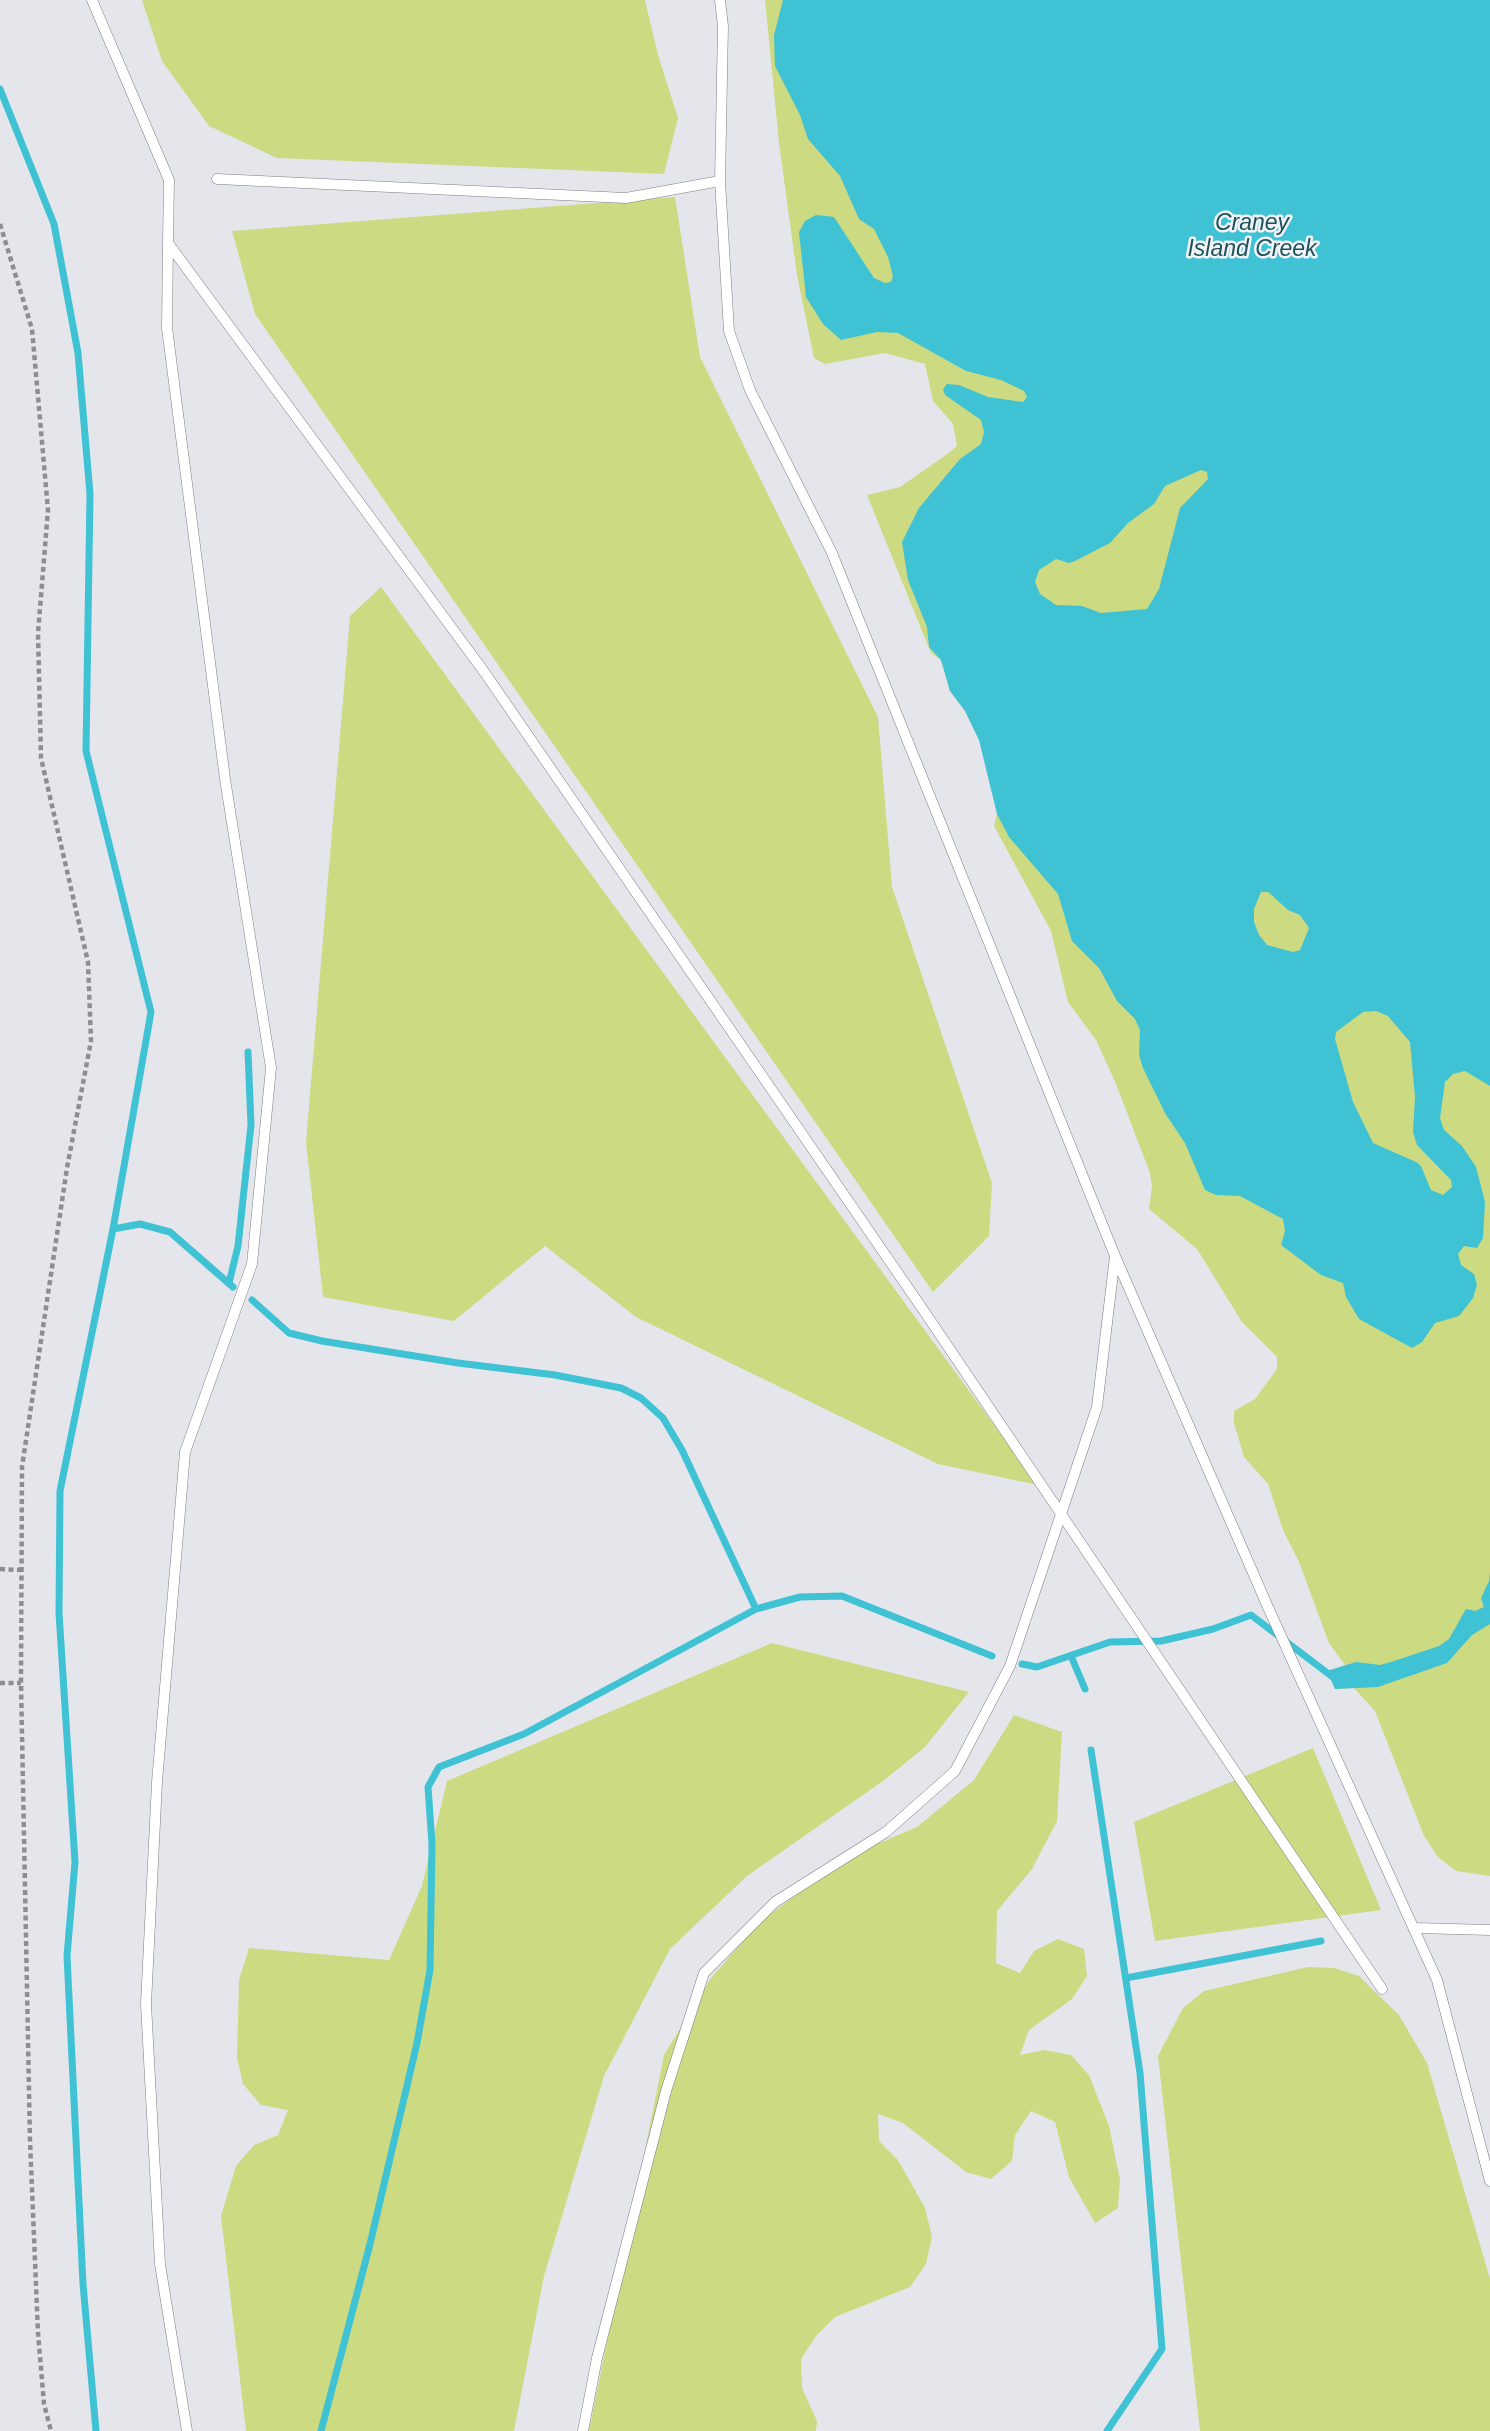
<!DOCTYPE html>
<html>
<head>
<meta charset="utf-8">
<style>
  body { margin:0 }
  canvas { display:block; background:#e5e6ec }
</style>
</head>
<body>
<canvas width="1490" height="2431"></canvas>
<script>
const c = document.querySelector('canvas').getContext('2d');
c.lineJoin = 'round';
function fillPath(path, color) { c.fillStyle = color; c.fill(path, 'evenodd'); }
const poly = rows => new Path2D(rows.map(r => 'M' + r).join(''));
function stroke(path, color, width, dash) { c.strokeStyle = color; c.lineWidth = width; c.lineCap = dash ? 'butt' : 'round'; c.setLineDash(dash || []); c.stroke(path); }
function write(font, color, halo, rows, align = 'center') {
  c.font = font + ' Arial,sans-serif'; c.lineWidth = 5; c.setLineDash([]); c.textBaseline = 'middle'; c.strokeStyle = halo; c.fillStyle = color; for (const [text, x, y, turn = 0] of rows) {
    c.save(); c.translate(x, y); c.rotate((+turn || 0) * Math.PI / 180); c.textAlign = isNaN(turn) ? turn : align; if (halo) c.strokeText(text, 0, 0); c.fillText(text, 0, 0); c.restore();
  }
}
fillPath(poly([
  [142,0,645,0,658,55,678,118,664,174,277,158,209,126,162,61],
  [765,0,1448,0,1490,89,1490,1876,1456,1871,1438,1857,1424,1836,1375,1711,1354,1688,1335,1689,1327,1671,1345,1665,1329,1643,1299,1562,1283,1530,1268,1484,1244,1457,1234,1423,1234,1411,1255,1399,1277,1369,1277,1357,1242,1322,1197,1249,1149,1209,1152,1186,1150,1173,1116,1084,1096,1040,1068,1002,1051,931,994,826,997,814,991,783,979,740,965,711,950,691,941,660,931,653,867,495,900,487,946,455,957,446,953,424,933,401,925,364,885,353,825,364,814,358,797,275,779,143],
  [675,197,700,357,878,717,892,887,992,1183,989,1236,933,1292,255,314,232,231],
  [381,587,1038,1485,938,1464,636,1317,545,1246,454,1321,323,1297,306,1142,350,616],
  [772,1643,969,1692,925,1747,883,1781,747,1876,670,1949,604,2076,544,2276,514,2431,246,2431,221,2216,236,2166,254,2145,278,2135,288,2110,261,2105,243,2084,237,2058,239,1980,249,1948,389,1960,422,1886,447,1781],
  [1014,1715,1062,1732,1057,1821,1032,1869,997,1911,996,1963,1020,1973,1034,1951,1058,1939,1084,1949,1087,1976,1072,1999,1029,2030,1020,2055,1044,2050,1071,2055,1089,2075,1109,2126,1120,2180,1118,2208,1095,2223,1069,2177,1055,2122,1031,2111,1015,2135,1012,2161,991,2179,966,2172,903,2123,878,2114,879,2141,898,2160,925,2208,932,2237,926,2264,910,2287,835,2317,816,2336,801,2359,802,2388,817,2421,816,2431,589,2431,664,2055,711,1978,761,1921,847,1857,917,1827,974,1780],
  [1313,1748,1381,1910,1155,1941,1134,1822],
  [1308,1967,1334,1968,1359,1976,1399,2015,1427,2063,1490,2279,1490,2431,1200,2431,1158,2056,1183,2008,1204,1991]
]), '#ccda82');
fillPath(poly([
  [783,0,1490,0,1490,1086,1465,1071,1453,1074,1445,1082,1440,1118,1444,1130,1462,1146,1476,1167,1485,1202,1483,1238,1477,1248,1464,1246,1458,1254,1461,1265,1474,1274,1477,1285,1473,1298,1459,1316,1435,1323,1422,1342,1412,1348,1359,1319,1346,1297,1343,1283,1321,1275,1281,1245,1285,1231,1283,1219,1240,1196,1216,1195,1205,1190,1185,1143,1165,1113,1143,1068,1139,1055,1140,1030,1135,1019,1117,1001,1099,968,1072,941,1058,894,1009,837,997,814,979,740,965,711,950,691,941,660,929,647,927,627,908,580,902,542,919,508,960,459,981,444,984,432,981,420,945,395,943,389,947,384,959,385,988,397,1023,402,1027,397,1024,391,1001,380,966,371,898,333,877,332,841,340,823,324,806,297,799,232,805,221,816,215,834,217,874,278,885,283,891,282,893,276,888,257,874,229,859,219,840,176,808,139,800,115,775,66,774,35],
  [1201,470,1207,472,1208,479,1180,508,1159,589,1147,609,1101,613,1082,606,1056,605,1040,594,1035,582,1039,570,1056,559,1069,563,1075,561,1110,543,1128,523,1154,504,1165,486],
  [1261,892,1268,892,1288,910,1300,915,1309,928,1300,950,1293,952,1267,945,1259,935,1254,922,1254,909],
  [1376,1011,1388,1016,1410,1042,1415,1097,1413,1132,1417,1145,1451,1180,1452,1187,1443,1195,1431,1190,1421,1166,1416,1162,1373,1143,1353,1102,1335,1039,1336,1032,1363,1012],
  [1490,1571,1490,1624,1472,1635,1447,1663,1378,1687,1335,1689,1327,1671,1356,1662,1380,1665,1391,1662,1439,1646,1449,1639,1466,1609,1475,1611,1484,1607,1481,1598,1489,1581]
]), '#3fc2d4');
stroke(poly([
  [0,89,54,224,78,353,90,494,86,751,151,1012,113,1229,60,1491,59,1613,75,1862,67,1956,83,2284,96,2431],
  [113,1229,140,1224,170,1232,233,1287],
  [229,1283,238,1246,251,1125,248,1052],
  [252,1300,289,1333,322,1341,458,1363,555,1375,621,1388,641,1398,663,1418,682,1450,756,1609],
  [1071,1656,1085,1689],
  [1022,1664,1037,1667,1110,1642,1161,1641,1213,1629,1251,1615,1334,1678],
  [1091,1750,1140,2073,1162,2349,1107,2431],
  [1126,1978,1321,1941],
  [321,2431,370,2244,417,2043,430,1970,432,1844,428,1787,439,1767,524,1734,756,1609,800,1597,842,1596,992,1656]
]), '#3fc2d4', 7);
const lane = poly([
  [92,0,169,180,168,243,485,673,926,1314,1382,1989],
  [217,179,626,198,720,181],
  [168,244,167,328,225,779,271,1068,252,1264,185,1452,157,1782,146,2004,160,2264,187,2431],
  [1115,1256,1267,1605,1437,1980,1490,2181],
  [1416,1928,1490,1930],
  [583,2431,597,2358,666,2091,704,1973,775,1902,886,1832,955,1771,1010,1666,1097,1407,1115,1256,832,553,750,390,729,331,720,181,723,26,720,0]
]);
stroke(lane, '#7d7e83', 11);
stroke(poly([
  [0,224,32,329,48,510,38,633,41,758,88,962,91,1041,67,1168,22,1467,21,1683,30,2141,38,2333,44,2404,51,2431],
  [0,1569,21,1570],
  [0,1683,21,1683]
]), '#8d8e91', 4.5, [5, 3.5]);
stroke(lane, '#fff', 10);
write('italic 23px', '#1c535a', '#f2f3f9', [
  ["Craney",1252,224],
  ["Island Creek",1252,250]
]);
</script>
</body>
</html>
